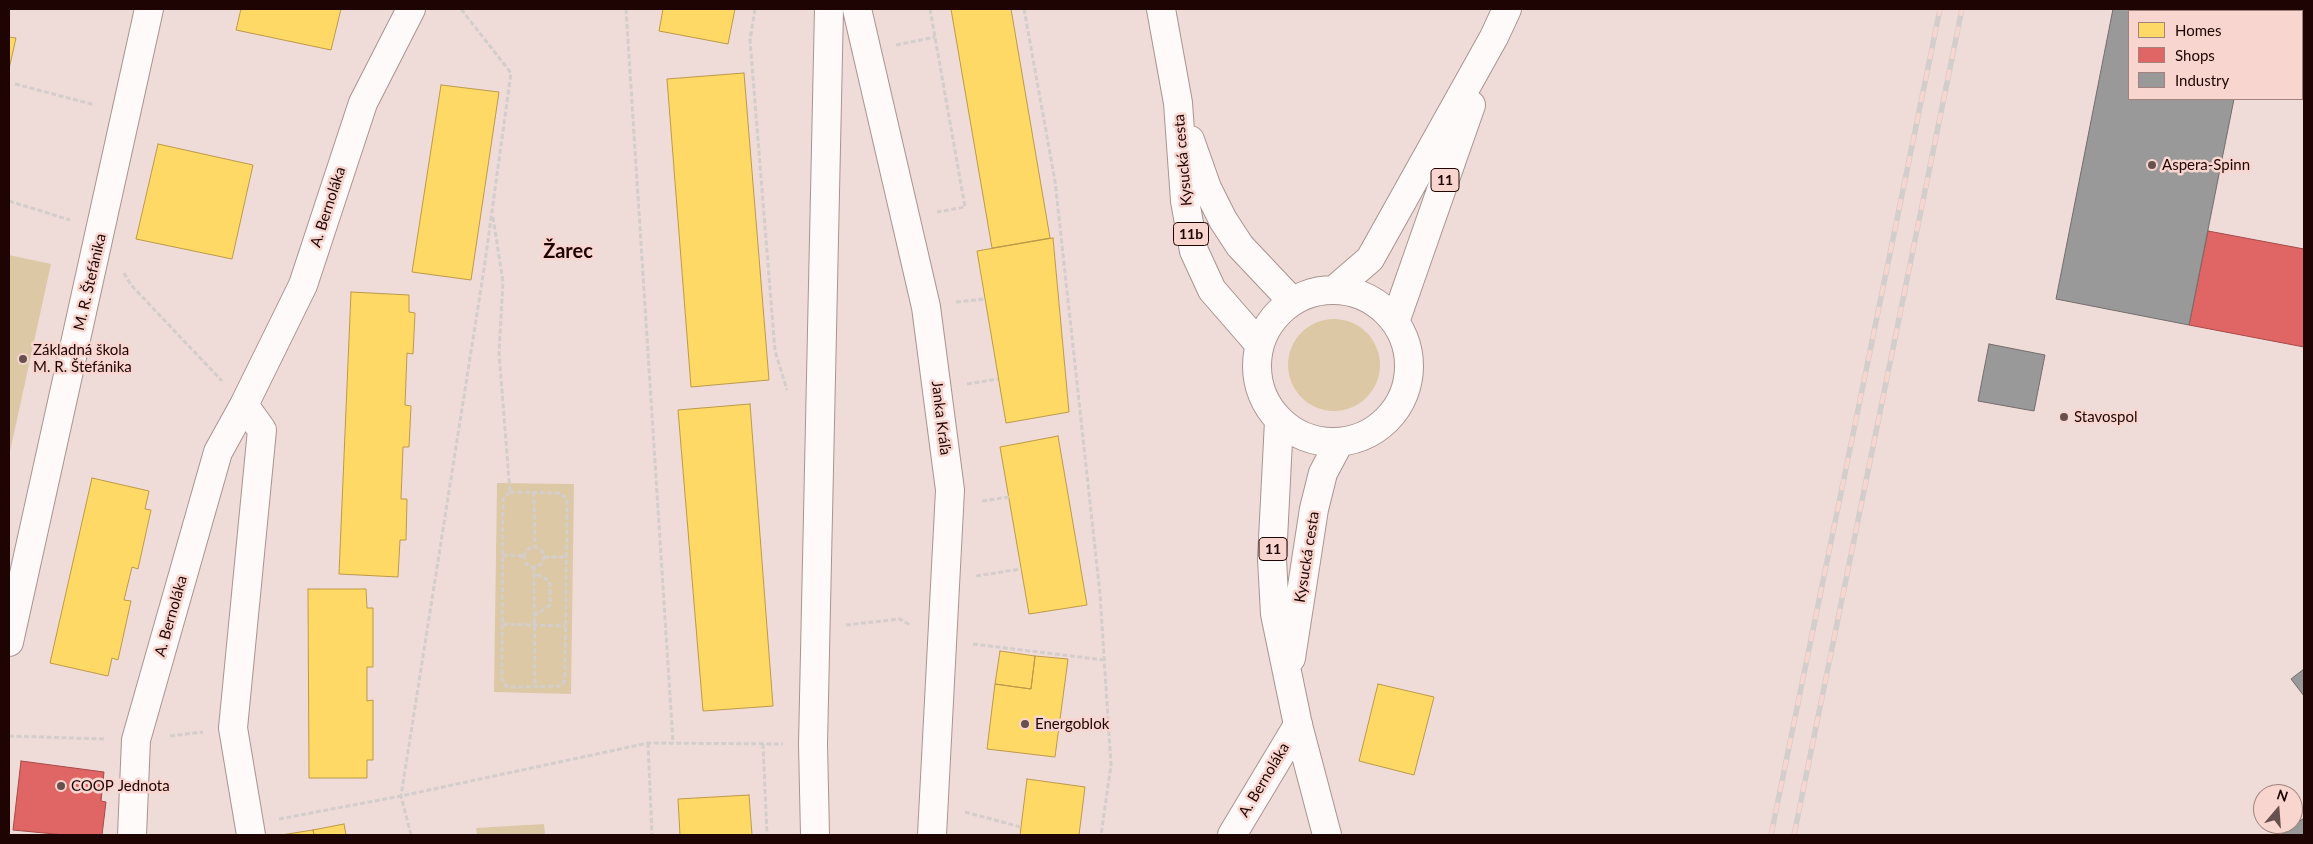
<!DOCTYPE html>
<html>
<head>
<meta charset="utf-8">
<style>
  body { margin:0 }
  #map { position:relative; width:2313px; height:844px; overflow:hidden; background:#efdcd8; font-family:Lato,sans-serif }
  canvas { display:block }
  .frame { position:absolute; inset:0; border:10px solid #1e0402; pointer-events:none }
  .legend { position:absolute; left:2128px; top:10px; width:175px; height:90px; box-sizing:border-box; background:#f8d6cf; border:1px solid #a1827d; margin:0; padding:6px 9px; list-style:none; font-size:15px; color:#1e0402 }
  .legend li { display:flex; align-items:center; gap:10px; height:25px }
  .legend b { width:25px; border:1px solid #a1827d }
  .north { position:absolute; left:2253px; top:784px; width:50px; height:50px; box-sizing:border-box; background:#f8d6cf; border:1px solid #a1827d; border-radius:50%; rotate:18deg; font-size:14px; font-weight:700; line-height:20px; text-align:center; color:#1e0402 }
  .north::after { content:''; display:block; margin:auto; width:18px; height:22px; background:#67504d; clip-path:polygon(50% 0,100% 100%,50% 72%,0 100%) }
</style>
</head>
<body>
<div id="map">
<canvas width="2313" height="844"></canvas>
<div class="frame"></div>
<ul class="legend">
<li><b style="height:14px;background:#ffd966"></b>Homes</li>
<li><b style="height:14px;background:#e06666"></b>Shops</li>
<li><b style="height:14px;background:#999"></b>Industry</li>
</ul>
<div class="north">N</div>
</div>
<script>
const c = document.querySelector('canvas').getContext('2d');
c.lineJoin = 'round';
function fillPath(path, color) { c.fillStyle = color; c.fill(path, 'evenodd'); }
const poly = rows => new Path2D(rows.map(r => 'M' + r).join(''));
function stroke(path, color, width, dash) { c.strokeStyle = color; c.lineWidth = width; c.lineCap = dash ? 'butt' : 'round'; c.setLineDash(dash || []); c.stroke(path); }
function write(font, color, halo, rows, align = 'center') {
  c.font = font + ' Lato,sans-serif'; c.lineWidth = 5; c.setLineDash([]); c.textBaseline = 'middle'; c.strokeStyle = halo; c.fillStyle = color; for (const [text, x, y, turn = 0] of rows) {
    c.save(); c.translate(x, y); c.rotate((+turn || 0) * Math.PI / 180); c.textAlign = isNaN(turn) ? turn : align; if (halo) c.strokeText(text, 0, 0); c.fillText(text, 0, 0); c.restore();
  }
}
fillPath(poly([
  [9,255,51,264,9,456],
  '1288 365a46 46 0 1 1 92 0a46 46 0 1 1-92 0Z',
  [497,483,574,484,571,694,494,692],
  [544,824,545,835,477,835,476,828]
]), '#dcc8a5');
const homes = poly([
  [241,9,341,9,331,50,236,30,241,9],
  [663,9,735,9,728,44,659,31,663,9],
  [951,9,1011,9,1050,238,992,248,951,9],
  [9,37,16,38,9,69,9,37],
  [744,73,769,380,691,387,667,79,744,73],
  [441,85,499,92,471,280,412,272,441,85],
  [158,144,253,165,232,259,136,239,158,144],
  [1053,238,1069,412,1006,423,977,251,1053,238],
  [351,292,409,295,409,312,415,313,413,354,407,353,405,405,411,406,409,447,403,447,401,499,407,499,406,540,400,540,398,577,339,574,351,292],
  [750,404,773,706,703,711,678,410,750,404],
  [1058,436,1087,605,1029,614,1000,447,1058,436],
  [92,478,149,491,145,509,151,510,138,569,132,567,124,600,131,601,118,660,112,658,108,676,50,663,92,478],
  [308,589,366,589,367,608,373,608,373,667,367,667,367,701,373,700,373,760,367,760,367,778,309,778,308,589],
  [1000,651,1035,656,1031,689,995,684,1000,651],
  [1035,656,1068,659,1055,757,987,749,995,684,1031,689,1035,656],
  [1378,684,1434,697,1414,775,1359,761,1378,684],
  [1027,779,1085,787,1079,835,1020,835,1027,779],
  [749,795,752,835,680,835,678,799,749,795],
  [344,824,346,835,314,835,313,830,344,824],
  [313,830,314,835,281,835,313,830]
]);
fillPath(homes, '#ffd966');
stroke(homes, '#bc9948', 1);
const shops = poly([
  [2208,231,2304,249,2304,347,2189,325,2208,231],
  [21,761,104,772,101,801,106,802,102,835,65,835,13,830,21,761]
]);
fillPath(shops, '#e06666');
stroke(shops, '#a64948', 1);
const industry = poly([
  [2113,9,2301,9,2300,11,2129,11,2129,99,2234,99,2189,325,2056,299,2113,9],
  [1989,344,2045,355,2034,411,1978,401,1989,344],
  [2304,669,2304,696,2291,679,2304,669],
  [2304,818,2304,835,2280,835,2304,818]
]);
fillPath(industry, '#999');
stroke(industry, '#746c6c', 1);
const street = poly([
  [857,9,926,307,950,490,932,835],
  [244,405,262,430,233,728,251,835],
  [9,642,149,9],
  [132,835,136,740,218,452,244,405,303,285,363,103,411,9],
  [815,835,813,744,829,9],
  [1232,835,1298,725]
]);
const primary = poly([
  [1161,9,1178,103,1185,201,1194,251,1212,290,1259,344],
  [1190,140,1207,188,1223,220,1240,246,1292,301],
  '1257 366a76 76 0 1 1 152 0a76 76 0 1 1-152 0Z',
  [1334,290,1370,259,1494,37,1507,9],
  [1395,322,1471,105],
  [1279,421,1272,559,1275,614,1298,725,1327,835],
  [1291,658,1314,509,1323,473,1339,443]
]);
stroke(street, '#aa938f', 30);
stroke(primary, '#aa938f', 30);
stroke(poly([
  [626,9,673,743],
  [755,9,750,40,775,351,787,390],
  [930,9,965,207,937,212],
  [1024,9,1055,181,1100,594,1111,765,1101,835],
  [896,45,935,37],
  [15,84,95,105],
  [9,201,70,220],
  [493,217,503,282,499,353,510,492],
  [124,273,131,285,222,381],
  [956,302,985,299],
  [967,384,998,379],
  [510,492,560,493,567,499,565,679,561,686,513,687,506,686,502,679,503,499,510,492],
  [534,492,535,547],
  [982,501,1009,497],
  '524 557a10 10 0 1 1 20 0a10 10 0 1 1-20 0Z',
  [503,555,525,556],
  [544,557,567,557],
  [534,566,535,687],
  [976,576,1021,569],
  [534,616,550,605,550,584,548,580,534,573],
  [503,624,565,626],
  [846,625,900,619,910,625],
  [973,644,1104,660],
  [9,736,104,739],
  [170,736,203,732],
  [648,743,652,835],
  [763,744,767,835],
  [965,812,1021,827],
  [279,819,401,796,648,743,783,744],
  [411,835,401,796,484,269,511,73,461,9]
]), '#d3cdcb', 3, [5, 2.5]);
stroke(street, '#fdfaf9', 28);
stroke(primary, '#fdfaf9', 28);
const rail = poly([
  [1771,835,1940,9],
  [1794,835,1962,9]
]);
stroke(rail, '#d3cdcc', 5.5);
stroke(rail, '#f8d6cf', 4, [11]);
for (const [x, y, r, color] of [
  [2152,165,5,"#67504d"],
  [23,359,5,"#67504d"],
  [2064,417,5,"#67504d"],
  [1025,724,5,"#67504d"],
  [61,786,5,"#67504d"]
]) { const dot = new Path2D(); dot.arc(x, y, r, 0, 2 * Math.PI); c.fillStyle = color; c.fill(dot); stroke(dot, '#f8d6cf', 2); }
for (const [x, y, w] of [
  [1445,180,28],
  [1191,234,35],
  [1273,549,28]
]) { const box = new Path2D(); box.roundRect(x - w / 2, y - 11.5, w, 23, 4); c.fillStyle = '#f8d6cf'; c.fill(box); stroke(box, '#1e0402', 1); }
write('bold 14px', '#1e0402', null, [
  ["11",1445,180],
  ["11b",1191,234],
  ["11",1273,549]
]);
write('15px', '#1e0402', '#f8d6cf', [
  ["Kysucká cesta",1183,160,-95],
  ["A. Bernoláka",328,207,-72],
  ["M. R. Štefánika",90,282,-77],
  ["Janka Kráľa",941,418,83],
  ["Kysucká cesta",1307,557,-81],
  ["A. Bernoláka",171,616,-74],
  ["A. Bernoláka",1264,780,-59]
]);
write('15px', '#1e0402', '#f8d6cf', [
  ["Aspera-Spinn",2162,165],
  ["Základná škola",33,350],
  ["M. R. Štefánika",33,367],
  ["Stavospol",2074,417],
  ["Energoblok",1035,724],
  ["COOP Jednota",71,786]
], 'left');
write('bold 20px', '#1e0402', '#f8d6cf', [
  ["Žarec",568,252]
]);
</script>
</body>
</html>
